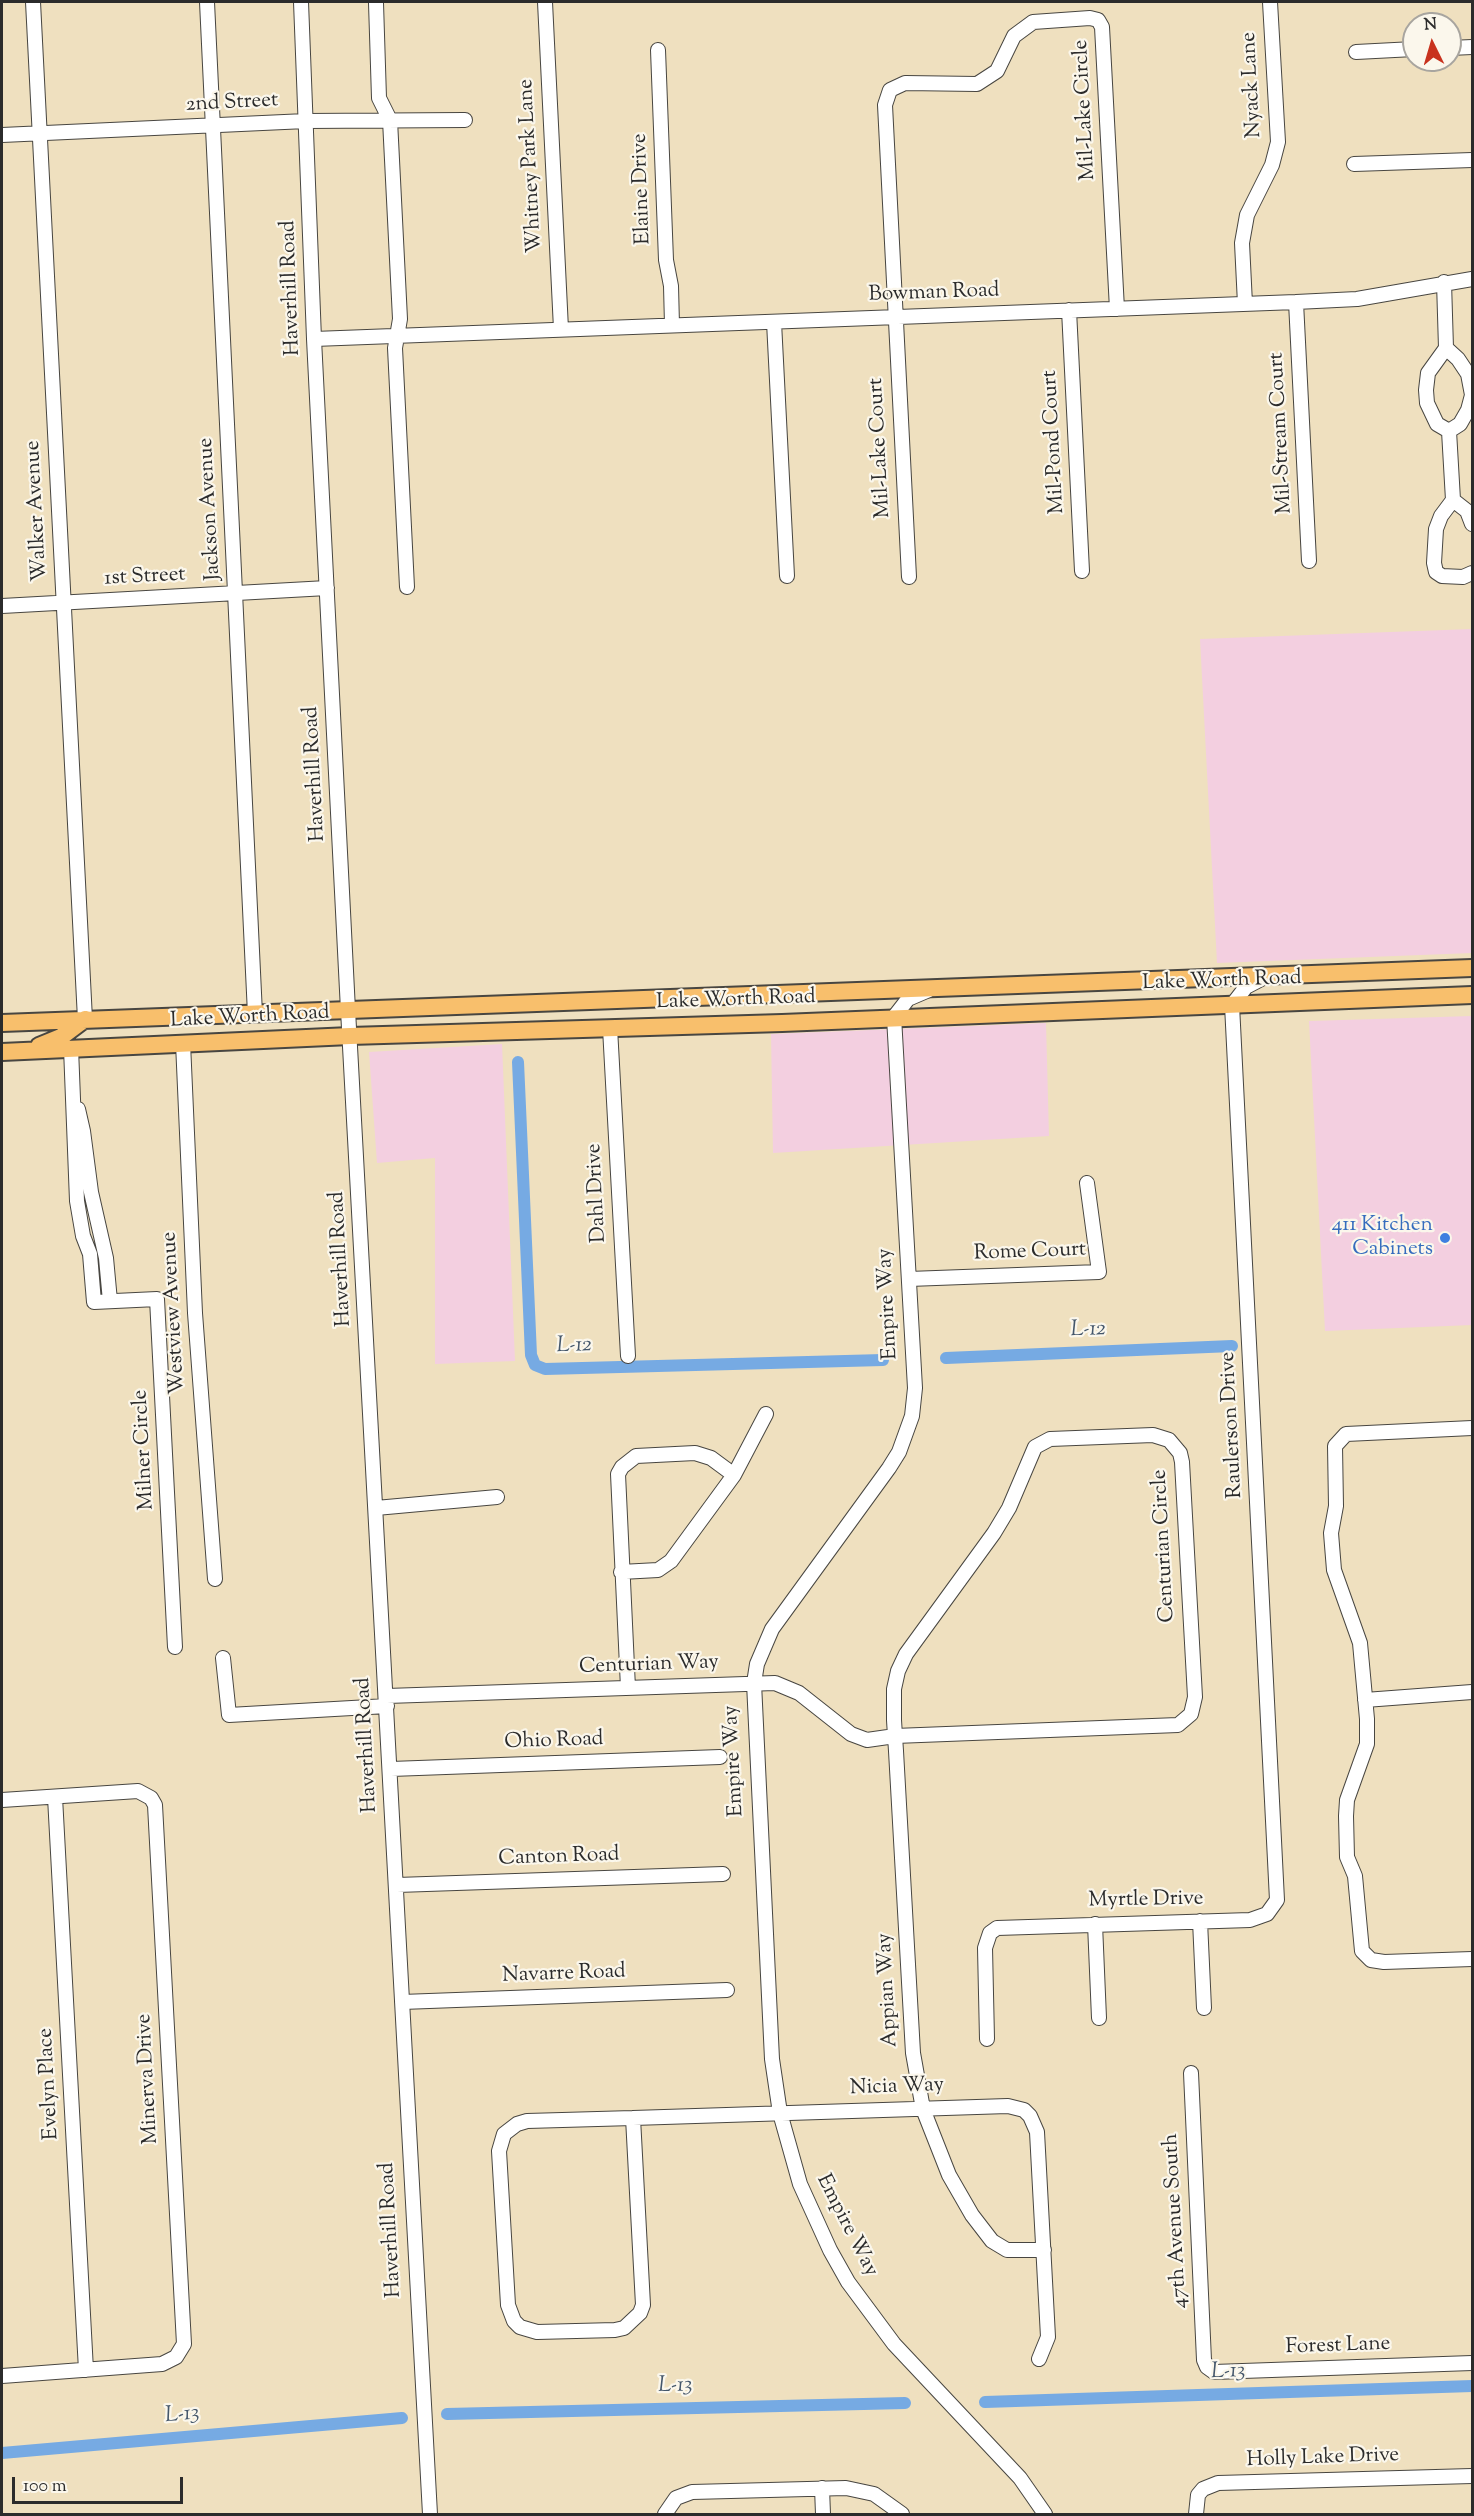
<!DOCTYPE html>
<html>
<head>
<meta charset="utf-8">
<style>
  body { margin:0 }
  #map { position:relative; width:1474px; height:2516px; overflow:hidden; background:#efe0bf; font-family:"Sorts Mill Goudy",serif }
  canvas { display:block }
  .frame { position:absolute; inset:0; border:3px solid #2b2b2b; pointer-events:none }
  .north { position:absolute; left:1402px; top:12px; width:60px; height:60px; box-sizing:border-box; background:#fbf7ec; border:2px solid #a8a59f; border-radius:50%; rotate:355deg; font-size:16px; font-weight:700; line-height:24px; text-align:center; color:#2b2b2b }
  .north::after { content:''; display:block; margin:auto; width:21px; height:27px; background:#c8321e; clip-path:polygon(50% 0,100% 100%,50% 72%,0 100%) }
  .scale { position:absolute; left:12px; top:2477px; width:171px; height:27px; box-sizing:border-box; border:3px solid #2b2b2b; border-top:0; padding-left:8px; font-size:18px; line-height:21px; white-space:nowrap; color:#2b2b2b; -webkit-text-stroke:4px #fbf7ec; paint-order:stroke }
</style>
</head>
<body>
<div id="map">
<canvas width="1474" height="2516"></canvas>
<div class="frame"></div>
<div class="north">N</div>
<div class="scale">100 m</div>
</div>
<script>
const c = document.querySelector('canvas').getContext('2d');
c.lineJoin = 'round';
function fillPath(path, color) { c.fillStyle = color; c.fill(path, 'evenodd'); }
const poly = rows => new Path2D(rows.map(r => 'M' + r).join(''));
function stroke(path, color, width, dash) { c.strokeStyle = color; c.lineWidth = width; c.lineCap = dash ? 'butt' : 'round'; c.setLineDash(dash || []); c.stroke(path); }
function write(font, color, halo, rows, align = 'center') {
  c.font = font + ' "Sorts Mill Goudy",serif'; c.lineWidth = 4.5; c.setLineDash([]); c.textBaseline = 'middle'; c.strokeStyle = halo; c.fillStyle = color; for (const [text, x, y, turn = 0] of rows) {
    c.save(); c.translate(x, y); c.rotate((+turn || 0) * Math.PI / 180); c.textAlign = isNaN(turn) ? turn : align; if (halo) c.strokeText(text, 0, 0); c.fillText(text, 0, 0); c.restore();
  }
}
fillPath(poly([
  [1472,629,1472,953,1217,963,1200,639],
  [1472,1016,1472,1325,1325,1331,1309,1021],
  [1046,1023,1049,1136,773,1153,771,1034],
  [502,1044,515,1361,435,1364,435,1158,377,1163,369,1052]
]), '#f3cfe0');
stroke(poly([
  [518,1062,531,1355,535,1365,545,1369,883,1360],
  [946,1358,1232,1346],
  [985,2402,1472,2386],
  [447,2414,905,2403],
  [2,2453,402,2418]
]), '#76aae3', 12);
const minor = poly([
  [33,2,85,1019],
  [207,2,255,1014],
  [301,2,314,339,348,1010,430,2514],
  [545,2,561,329],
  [376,3,379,98,390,120,400,319,395,348,407,587],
  [1450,48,1472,47],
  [658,50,666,260,671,286,672,325],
  [1356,52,1414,49],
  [2,135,306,121,465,120],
  [1354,164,1472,160],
  [1444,282,1446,348,1428,373,1426,390,1427,403,1437,424,1449,431],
  [1296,302,1309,561],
  [1245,304,1242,243,1247,215,1272,165,1278,142,1270,2],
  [1069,310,1082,571],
  [774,322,787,576],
  [314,339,1296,302,1357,299,1472,279],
  [1446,348,1458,359,1468,374,1472,395,1468,410,1460,424,1449,431],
  [1449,431,1453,500,1441,516,1436,529,1434,563,1436,572,1442,576,1463,577,1472,573],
  [1453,500,1467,511,1472,524],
  [909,577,885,105,890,90,905,83,977,84,997,71,1014,36,1033,22,1090,18,1098,20,1102,27,1117,309],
  [2,606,327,588],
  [929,990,908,999,894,1017,915,1388,912,1416,899,1452,889,1468,772,1629,757,1664,754,1683,772,2059,780,2113,800,2184,830,2250,848,2282,894,2344,1020,2478,1045,2514],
  [610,1028,628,1356],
  [183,1043,195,1313,215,1579],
  [71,1048,77,1201,83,1236,90,1254,94,1302,157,1299,175,1647],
  [78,1109,83,1131,91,1192,106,1258,110,1301],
  [909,1279,1099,1272,1087,1183],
  [1472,1428,1346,1434,1335,1446,1336,1506,1331,1533,1334,1570,1360,1643,1367,1719,1367,1744,1347,1800,1346,1816,1347,1857,1355,1876,1362,1951,1371,1960,1384,1962,1472,1959],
  [376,1508,497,1497],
  [621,1572,658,1570,671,1561,734,1475,766,1414],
  [223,1658,229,1715,387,1706],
  [628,1688,618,1474,622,1467,636,1456,695,1453,711,1458,734,1475],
  [387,1696,775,1683,799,1693,851,1734,867,1740,895,1736,1178,1725,1191,1714,1195,1697,1182,1462,1180,1453,1169,1440,1153,1435,1050,1439,1035,1447,1009,1508,994,1533,906,1654,898,1671,894,1689,894,1720,895,1736,896,1751,913,2053,923,2109,949,2175,972,2215,992,2241,1007,2250,1044,2250],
  [1365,1700,1472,1692],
  [391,1769,720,1757],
  [55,1797,86,2370],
  [2,1800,138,1791,151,1798,155,1805,184,2344,176,2357,162,2364,2,2376],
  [397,1885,723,1874],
  [1200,1921,1204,2008],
  [1095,1924,1099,2018],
  [402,2002,727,1990],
  [987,2039,985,1948,990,1933,997,1928,1250,1920,1267,1914,1277,1900,1232,1005,1246,987,1267,976],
  [1191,2073,1204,2360,1207,2367,1214,2372,1472,2363],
  [633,2118,643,2305,640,2313,624,2328,615,2330,537,2332,520,2327,514,2321,508,2305,499,2151,504,2134,517,2124,527,2121,633,2118,1008,2106,1024,2110,1030,2116,1037,2132,1048,2337,1039,2359],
  [822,2488,823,2514],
  [665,2514,676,2498,692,2492,846,2488,874,2494,902,2514],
  [1196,2514,1198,2495,1203,2489,1218,2483,1472,2476]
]);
const major = poly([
  [2,1023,1472,968],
  [39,1046,61,1037,85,1019],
  [2,1052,350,1036,782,1023,1472,995]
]);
stroke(minor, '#484641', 16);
stroke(major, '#484641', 20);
stroke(minor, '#fff', 14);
stroke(major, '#f8bf6c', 16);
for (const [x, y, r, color] of [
  [1445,1238,6,"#3f7fe0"]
]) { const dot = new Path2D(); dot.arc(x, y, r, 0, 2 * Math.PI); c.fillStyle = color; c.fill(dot); stroke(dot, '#fbf7ec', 2); }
write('21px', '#2b2b2b', '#fbf7ec', [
  ["Nyack Lane",1253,85,-93],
  ["2nd Street",232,104,-3],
  ["Mil-Lake Circle",1086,110,-93],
  ["Whitney Park Lane",532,166,-93],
  ["Elaine Drive",643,189,-92],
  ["Haverhill Road",292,288,-92],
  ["Bowman Road",934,294,-2],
  ["Mil-Stream Court",1282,433,-93],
  ["Mil-Pond Court",1055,442,-93],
  ["Mil-Lake Court",881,448,-93],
  ["Jackson Avenue",211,509,-93],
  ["Walker Avenue",38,511,-93],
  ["1st Street",145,578,-3],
  ["Haverhill Road",316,774,-93],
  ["Lake Worth Road",1222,982,-2],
  ["Lake Worth Road",736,1001,-2],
  ["Lake Worth Road",250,1018,-3],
  ["Dahl Drive",598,1193,-93],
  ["Rome Court",1030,1253,-2],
  ["Haverhill Road",342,1259,-93],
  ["Empire Way",889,1304,-93],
  ["Westview Avenue",175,1313,-93],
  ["Raulerson Drive",1233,1425,-93],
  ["Milner Circle",145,1450,-93],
  ["Centurian Circle",1165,1546,-93],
  ["Centurian Way",649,1666,-2],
  ["Ohio Road",554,1742,-2],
  ["Haverhill Road",368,1745,-93],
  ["Empire Way",735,1761,-93],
  ["Canton Road",559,1858,-2],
  ["Myrtle Drive",1146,1901,-1],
  ["Navarre Road",564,1975,-2],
  ["Appian Way",889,1990,-93],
  ["Minerva Drive",149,2079,-93],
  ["Evelyn Place",50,2084,-93],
  ["Nicia Way",897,2088,-2],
  ["47th Avenue South",1177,2221,-93],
  ["Empire Way",846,2226,63],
  ["Haverhill Road",392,2230,-93],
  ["Forest Lane",1338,2347,-2],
  ["Holly Lake Drive",1323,2459,-2]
]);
write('21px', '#366cbe', '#fbf7ec', [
  ["411 Kitchen",1433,1226],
  ["Cabinets",1433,1250]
], 'right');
write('italic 22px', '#45576b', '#fbf7ec', [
  ["L-12",1088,1331,-2],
  ["L-12",574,1347,-2],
  ["L-13",1228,2373,-2],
  ["L-13",675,2387,-1],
  ["L-13",182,2416,-5]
]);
</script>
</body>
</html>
